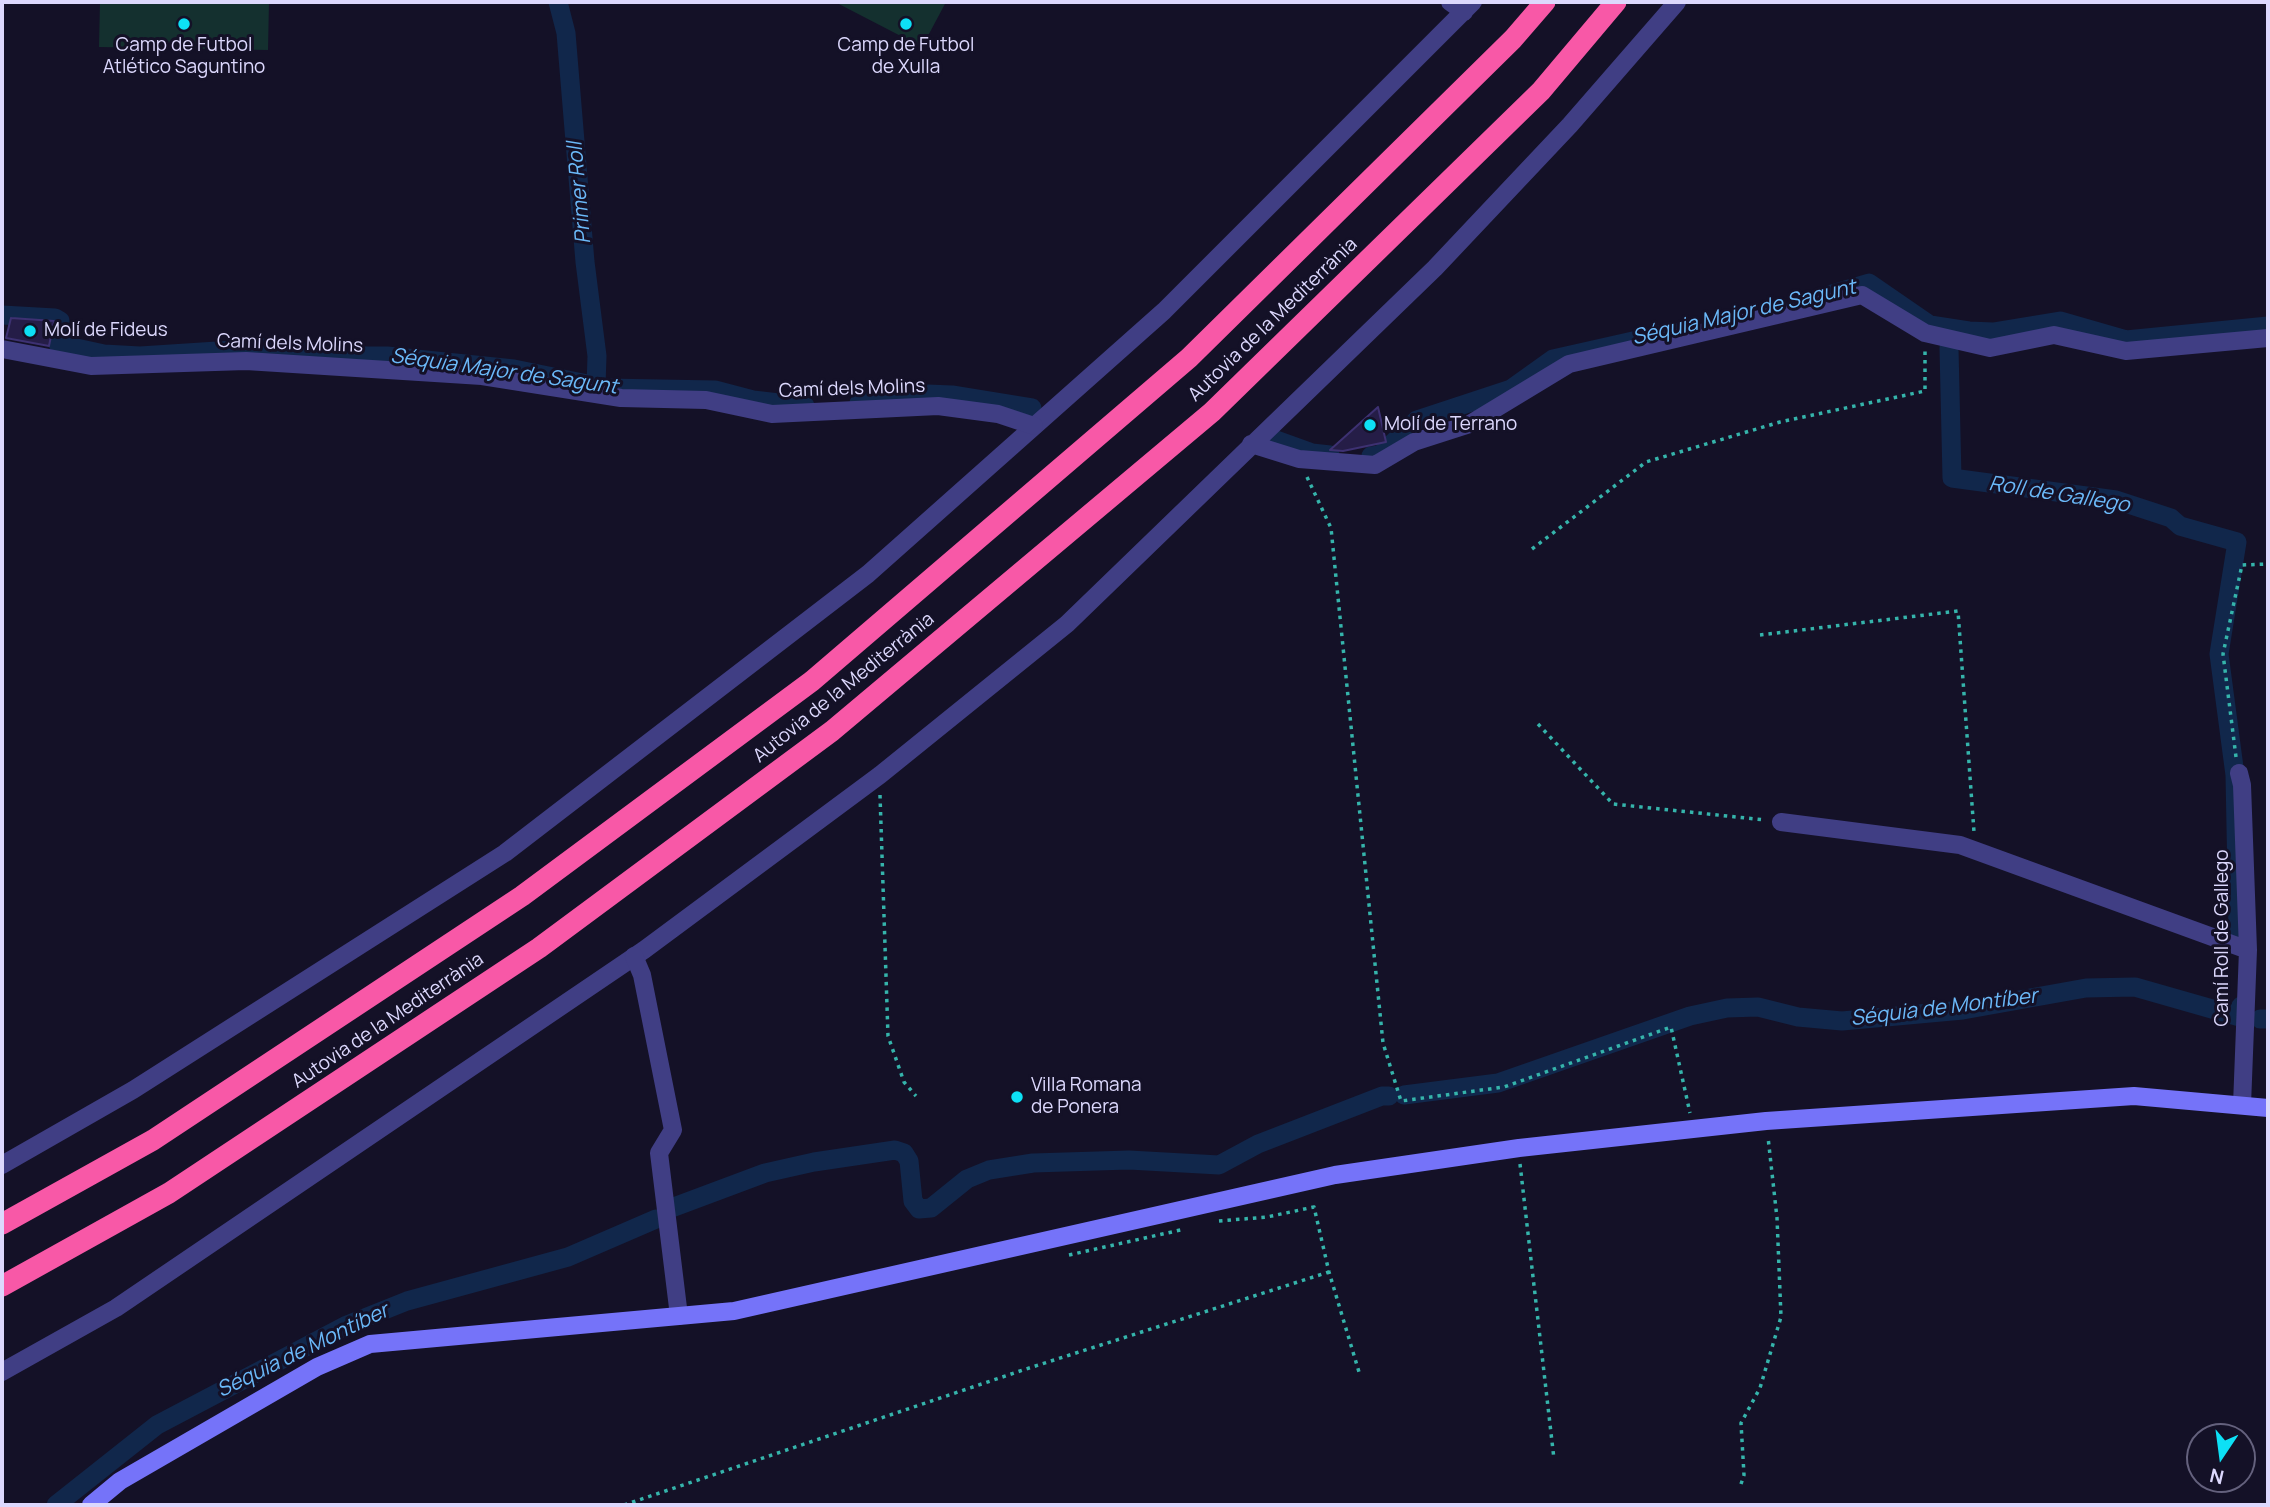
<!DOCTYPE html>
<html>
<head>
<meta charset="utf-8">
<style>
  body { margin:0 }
  #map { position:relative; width:2270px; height:1507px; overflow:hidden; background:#141127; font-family:Manrope,sans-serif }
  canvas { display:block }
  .frame { position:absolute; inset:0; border:4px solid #dcd8fd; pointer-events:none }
  .north { position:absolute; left:2186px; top:1423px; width:70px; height:70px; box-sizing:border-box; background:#141127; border:2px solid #64617d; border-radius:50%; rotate:193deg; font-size:19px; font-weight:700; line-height:28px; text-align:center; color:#dcd8fd }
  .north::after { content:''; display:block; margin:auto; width:24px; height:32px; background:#0de0f5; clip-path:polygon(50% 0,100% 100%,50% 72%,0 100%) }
</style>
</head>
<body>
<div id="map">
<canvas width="2270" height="1507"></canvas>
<div class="frame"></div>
<div class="north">N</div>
</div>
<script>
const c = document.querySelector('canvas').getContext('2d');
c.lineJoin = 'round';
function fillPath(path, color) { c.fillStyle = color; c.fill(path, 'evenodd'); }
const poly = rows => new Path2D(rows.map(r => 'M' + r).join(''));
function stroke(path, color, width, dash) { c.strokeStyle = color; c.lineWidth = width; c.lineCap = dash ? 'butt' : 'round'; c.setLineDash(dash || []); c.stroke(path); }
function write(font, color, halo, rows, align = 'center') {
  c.font = font + ' Manrope,sans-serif'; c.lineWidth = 6; c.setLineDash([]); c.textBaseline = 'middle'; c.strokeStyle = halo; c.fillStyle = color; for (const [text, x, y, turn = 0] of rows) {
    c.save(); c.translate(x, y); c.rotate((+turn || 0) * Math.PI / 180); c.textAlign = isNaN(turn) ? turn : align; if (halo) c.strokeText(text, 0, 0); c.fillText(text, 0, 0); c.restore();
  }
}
fillPath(poly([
  [100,2,269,2,268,50,99,47],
  [835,2,946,2,922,47]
]), '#14302f');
stroke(poly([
  [558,2,566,33,585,262,597,356,596,386],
  [1818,298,1869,283,1930,325,1969,331,1993,332,2060,321,2126,340,2268,326],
  [2,315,55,318,60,321,58,344,104,354,140,356,279,347,320,356,387,356,514,369,607,388,715,390,753,400,805,406],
  [1949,348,1952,478,2116,500,2171,518,2180,526,2237,542,2219,654,2235,775,2238,929],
  [859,403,927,394,952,395,1032,408],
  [1276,440,1312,453,1330,455],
  [1371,456,1380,455,1417,420,1511,389,1553,359,1673,332],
  [2260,1019,2268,1019],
  [1404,1095,1498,1083,1690,1016,1727,1008,1758,1007,1798,1017,1842,1021,1963,1010,2086,988,2135,987,2240,1017,2241,1006],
  [674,1207,765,1173,814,1162,895,1150,904,1153,909,1161,913,1201,919,1209,931,1208,967,1179,989,1170,1033,1163,1129,1160,1219,1165,1258,1144,1382,1096,1389,1096],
  [56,1505,157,1425,347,1325,407,1301,568,1257,656,1219]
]), '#11274b', 19);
const building = poly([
  [11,318,54,321,49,346,6,338,11,318],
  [1378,407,1386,442,1343,451,1330,450,1378,407]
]);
fillPath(building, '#251d47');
stroke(building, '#3d3172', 2);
stroke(poly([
  [1307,477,1331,528,1383,1043,1401,1101,1504,1087,1671,1027,1690,1113],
  [1532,549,1646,462,1780,422,1925,391,1925,349],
  [1760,635,1958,611,1974,832],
  [1538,724,1613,804,1765,820],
  [2236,757,2223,654,2242,565,2268,564],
  [880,795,888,1036,904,1082,916,1096],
  [1520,1164,1554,1459],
  [1219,1221,1267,1217,1314,1207,1329,1272,1359,1372],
  [1069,1255,1185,1229],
  [1741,1484,1744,1475,1741,1423,1760,1388,1781,1317,1777,1218,1768,1137],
  [624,1505,1026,1369,1329,1272]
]), '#35b4ab', 3.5, [3.5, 5]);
stroke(poly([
  [1450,2,1464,12],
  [1251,444,1299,459,1375,465,1414,442,1470,424,1569,364,1862,295,1925,333,1990,348,2054,335,2126,351,2268,338],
  [2239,773,2242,785,2248,950,2242,1105],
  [1781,822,1960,845,2248,950],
  [2,1165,133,1090,505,853,868,574,1164,311,1473,2],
  [2,1372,116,1308,644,950,880,775,1067,624,1435,268,1570,125,1677,2]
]), '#403e84', 18);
stroke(poly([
  [2,349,91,366,246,361,482,376,621,398,706,400,772,414,938,406,998,414,1034,426],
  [634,956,642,975,673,1130,659,1153,679,1316]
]), '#403e84', 18);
stroke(poly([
  [91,1505,120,1481,317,1367,370,1344,734,1311,1335,1175,1519,1148,1766,1121,2134,1096,2268,1108]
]), '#7573f9', 18);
stroke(poly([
  [2,1224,153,1140,522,896,812,681,1189,358,1513,39,1545,2],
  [2,1286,169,1193,539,948,832,731,1212,412,1541,91,1616,2]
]), '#f858a7', 21);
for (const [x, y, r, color] of [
  [184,24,7,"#0de0f5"],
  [906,24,7,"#0de0f5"],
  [30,331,7,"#0de0f5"],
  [1370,425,7,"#0de0f5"],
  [1017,1097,7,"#0de0f5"]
]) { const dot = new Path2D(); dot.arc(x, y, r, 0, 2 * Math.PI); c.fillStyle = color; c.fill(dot); stroke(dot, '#141127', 2.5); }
write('19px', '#dcd8fd', '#141127', [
  ["Camp de Futbol",184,46,"center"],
  ["Atlético Saguntino",184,68,"center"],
  ["Camp de Futbol",906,46,"center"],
  ["de Xulla",906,68,"center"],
  ["Molí de Fideus",44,331],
  ["Molí de Terrano",1384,425],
  ["Villa Romana",1031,1086],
  ["de Ponera",1031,1108]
], 'left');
write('19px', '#dcd8fd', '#141127', [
  ["Autovia de la Mediterrània",1273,320,-44],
  ["Camí dels Molins",290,344,2],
  ["Camí dels Molins",852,389,-2],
  ["Autovia de la Mediterrània",844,688,-39],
  ["Camí Roll de Gallego",2223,938,-90],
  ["Autovia de la Mediterrània",388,1021,-34]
]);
write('italic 21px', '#6bb9f9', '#141127', [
  ["Primer Roll",580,193,-95],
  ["Séquia Major de Sagunt",1744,313,-13],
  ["Séquia Major de Sagunt",504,372,8],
  ["Roll de Gallego",2059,495,9],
  ["Séquia de Montíber",1944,1008,-7],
  ["Séquia de Montíber",303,1351,-26]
]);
</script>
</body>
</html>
